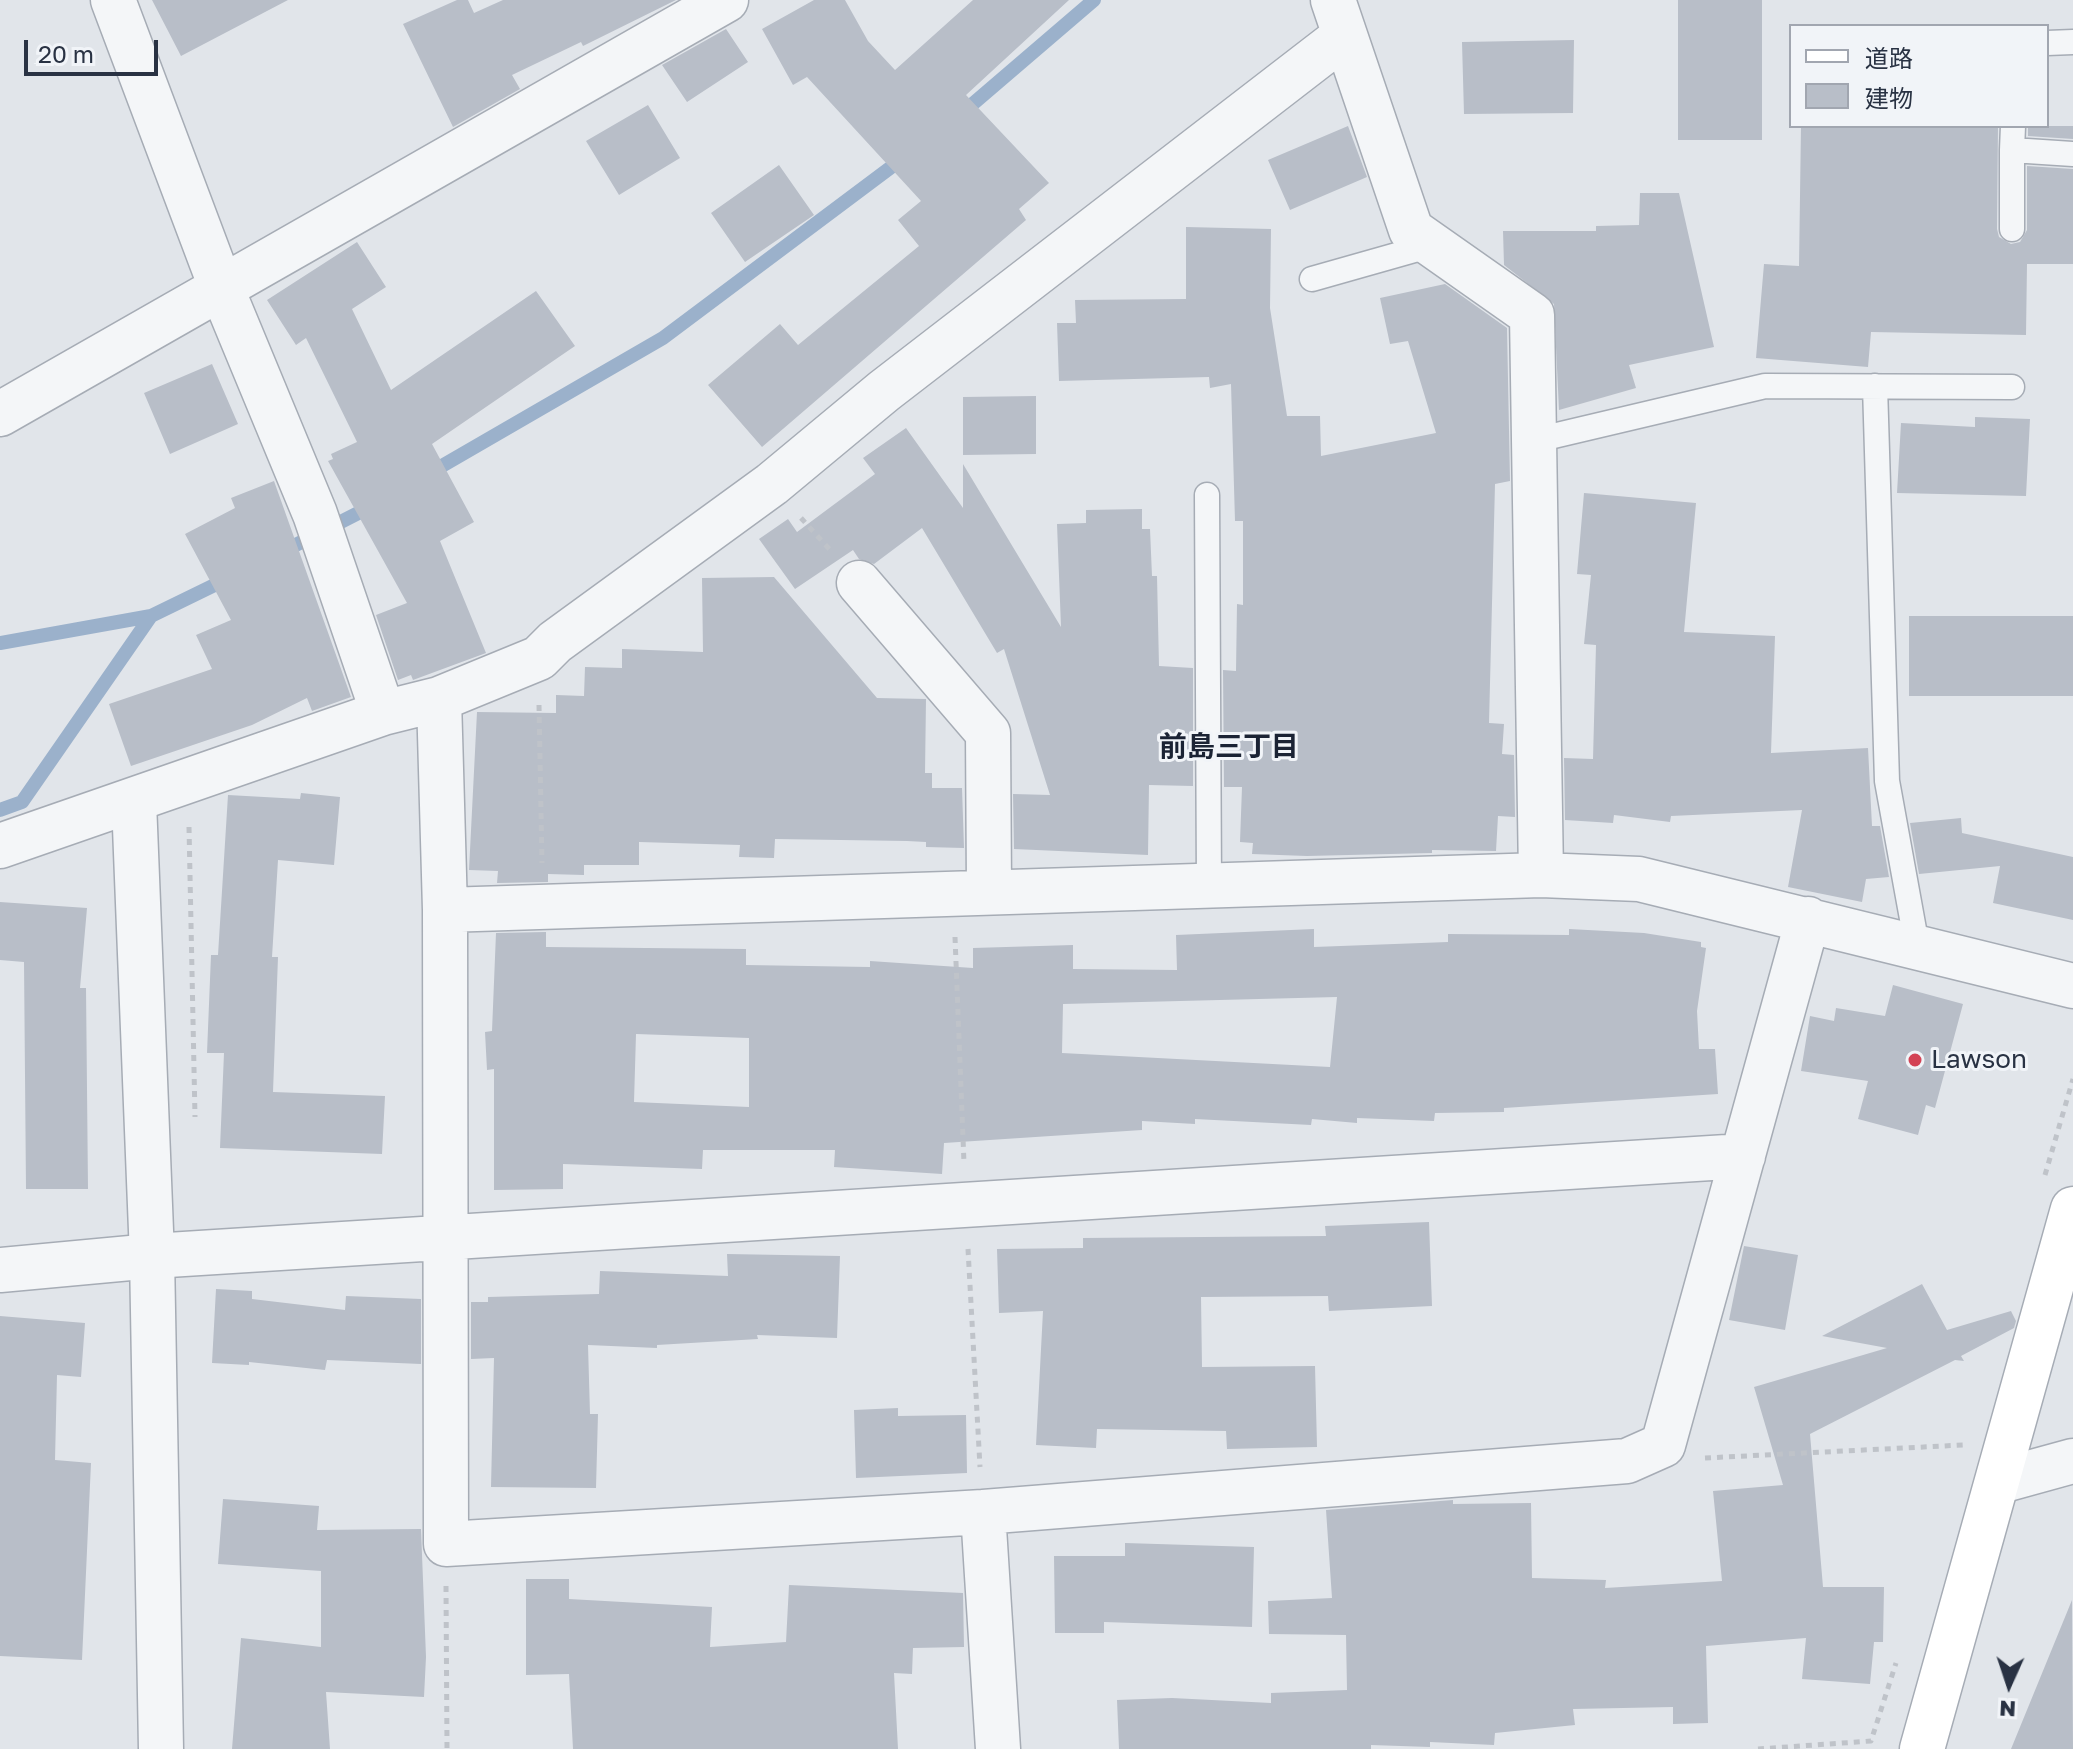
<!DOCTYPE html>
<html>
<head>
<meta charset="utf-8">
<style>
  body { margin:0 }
  #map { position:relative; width:2073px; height:1749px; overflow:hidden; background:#e1e5ea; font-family:"Golos Text","Noto Sans JP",sans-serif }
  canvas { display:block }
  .legend { position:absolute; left:1789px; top:24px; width:260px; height:104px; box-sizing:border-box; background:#f1f4f8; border:2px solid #a1a6b0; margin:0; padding:10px 14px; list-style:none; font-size:24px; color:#293243 }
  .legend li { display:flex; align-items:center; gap:16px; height:40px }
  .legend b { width:40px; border:2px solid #a1a6b0 }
  .north { position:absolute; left:1969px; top:1645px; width:80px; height:80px; -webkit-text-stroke:6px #f1f4f8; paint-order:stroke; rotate:183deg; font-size:22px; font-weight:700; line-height:32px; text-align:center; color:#293243 }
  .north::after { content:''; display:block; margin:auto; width:28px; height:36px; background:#293243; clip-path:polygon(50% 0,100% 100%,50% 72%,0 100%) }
  .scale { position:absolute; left:24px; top:40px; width:134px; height:36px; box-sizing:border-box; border:4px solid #293243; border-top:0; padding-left:10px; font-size:24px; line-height:28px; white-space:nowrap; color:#293243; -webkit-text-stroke:6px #f1f4f8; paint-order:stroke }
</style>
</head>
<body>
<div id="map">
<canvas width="2073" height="1749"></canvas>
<ul class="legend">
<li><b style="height:10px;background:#fff"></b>道路</li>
<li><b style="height:22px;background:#b8bec8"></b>建物</li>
</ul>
<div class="north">N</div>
<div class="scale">20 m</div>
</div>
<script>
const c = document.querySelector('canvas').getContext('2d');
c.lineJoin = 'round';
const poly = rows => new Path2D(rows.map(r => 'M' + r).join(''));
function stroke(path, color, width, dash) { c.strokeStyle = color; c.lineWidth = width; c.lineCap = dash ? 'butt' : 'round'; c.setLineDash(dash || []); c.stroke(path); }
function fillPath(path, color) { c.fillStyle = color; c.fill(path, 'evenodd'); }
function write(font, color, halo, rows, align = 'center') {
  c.font = font + ' "Golos Text","Noto Sans JP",sans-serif'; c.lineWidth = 6; c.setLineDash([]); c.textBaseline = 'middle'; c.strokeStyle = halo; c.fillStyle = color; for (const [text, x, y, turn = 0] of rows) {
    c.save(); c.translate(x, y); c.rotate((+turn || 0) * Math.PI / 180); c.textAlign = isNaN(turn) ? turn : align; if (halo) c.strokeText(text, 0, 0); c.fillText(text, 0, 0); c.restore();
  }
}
stroke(poly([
  [961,114,1094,0],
  [428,474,663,338,906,156],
  [280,553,372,506],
  [0,643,151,616,229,578],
  [0,810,22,802,151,616]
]), '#9bb1cb', 14);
fillPath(poly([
  [152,0,288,0,181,56],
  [457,0,468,0,474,13,503,0,676,0,583,46,581,42,512,75,520,89,453,127,403,24],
  [814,0,845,0,868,41,895,70,973,0,1069,0,966,95,1049,183,1019,209,1026,220,762,447,708,385,780,324,798,345,919,246,898,220,921,201,807,77,793,85,762,29],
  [1678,0,1762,0,1762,140,1678,140],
  [726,29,748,62,687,102,662,65],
  [1574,40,1573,113,1464,114,1462,42],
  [648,105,680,158,619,195,586,141],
  [1348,126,1367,177,1290,210,1268,160],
  [1801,126,1998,126,1997,229,1999,237,2011,244,2020,242,2027,230,2027,166,2073,169,2073,264,2027,264,2026,335,1871,332,1868,367,1756,358,1764,264,1799,266],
  [2028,126,2073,126,2073,139,2028,136],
  [779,165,814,215,745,262,711,213],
  [1640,193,1679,193,1714,347,1629,365,1636,388,1559,410,1554,304,1504,265,1503,231,1596,231,1596,226,1639,225],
  [1186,227,1271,229,1270,308,1287,416,1320,416,1321,456,1436,433,1408,341,1390,344,1380,298,1445,284,1507,328,1510,481,1495,484,1489,723,1504,724,1502,754,1514,755,1515,817,1498,816,1496,851,1432,850,1432,853,1307,856,1252,854,1253,843,1240,842,1242,787,1224,787,1223,670,1236,671,1237,604,1243,605,1243,521,1235,521,1231,384,1210,388,1209,377,1059,381,1057,323,1076,323,1075,300,1186,299],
  [357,242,386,287,352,309,391,390,536,291,575,346,432,444,474,522,440,541,486,653,413,680,411,675,398,680,376,615,407,603,328,461,333,459,331,454,357,442,306,338,296,345,267,300],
  [212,364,238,424,170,454,144,393],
  [1036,396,1036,454,963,455,963,397],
  [1975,417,2030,419,2026,496,1897,493,1901,423,1975,427],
  [906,428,963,508,963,464,1061,627,1057,524,1086,523,1086,510,1142,509,1142,529,1150,529,1152,576,1157,576,1159,666,1193,668,1193,786,1149,785,1148,855,1014,849,1013,794,1050,795,1004,649,997,653,922,528,874,564,859,559,853,550,795,589,759,539,788,519,797,532,875,474,863,458],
  [274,481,351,697,312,711,307,698,252,725,131,766,109,704,212,669,196,635,231,620,185,534,235,508,231,498],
  [1584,493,1696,503,1684,632,1775,636,1771,753,1868,748,1872,826,1880,826,1889,877,1866,879,1862,902,1788,887,1802,810,1671,816,1670,822,1614,815,1613,823,1565,820,1564,758,1593,759,1596,645,1584,644,1591,575,1577,574],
  [774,577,877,698,926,699,925,773,932,773,932,788,962,788,964,848,926,847,926,842,907,841,775,839,774,858,739,857,740,845,639,842,639,865,584,865,584,875,548,874,548,882,497,883,498,871,469,870,477,712,556,713,556,695,584,696,585,667,622,668,622,649,703,652,702,578],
  [1909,616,2073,616,2073,696,1909,696],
  [301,793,340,797,334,865,278,860,272,957,278,957,273,1092,385,1096,382,1154,220,1148,224,1053,207,1053,211,955,218,955,228,795,300,799],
  [1961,818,1962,833,2073,857,2073,920,1993,903,2000,866,1919,874,1910,823],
  [0,902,87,908,80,988,86,988,88,1189,26,1189,24,962,0,960],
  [1314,929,1314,947,1448,942,1448,934,1569,935,1569,929,1644,933,1701,942,1701,947,1706,948,1697,1011,1699,1049,1715,1049,1718,1094,1504,1108,1504,1112,1435,1113,1434,1121,1357,1118,1357,1123,1312,1119,1311,1125,1195,1119,1195,1124,1142,1121,1142,1130,944,1143,942,1174,834,1167,835,1150,703,1150,702,1169,563,1164,563,1189,494,1190,494,1069,487,1070,485,1032,492,1031,496,933,546,932,546,947,746,949,746,965,870,967,870,961,973,968,973,948,1073,945,1073,969,1177,970,1176,935],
  [1337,997,1330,1067,1062,1053,1063,1004],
  [636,1034,749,1038,749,1107,634,1102],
  [1893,985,1963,1004,1935,1108,1926,1105,1918,1135,1858,1119,1868,1081,1801,1071,1810,1016,1834,1021,1836,1008,1885,1016],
  [1429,1222,1432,1306,1329,1311,1328,1296,1201,1297,1202,1367,1315,1366,1317,1447,1227,1449,1226,1431,1097,1429,1096,1448,1036,1445,1043,1311,999,1313,997,1249,1083,1248,1083,1238,1326,1236,1325,1226],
  [1744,1246,1798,1255,1785,1330,1729,1320],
  [727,1254,840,1256,837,1338,757,1335,758,1339,657,1345,657,1348,588,1345,590,1414,598,1414,596,1488,491,1487,494,1358,471,1359,471,1302,488,1302,488,1297,599,1294,600,1271,728,1276],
  [1922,1284,1947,1330,2011,1311,2016,1321,2014,1328,1961,1356,1964,1361,1955,1360,1810,1434,1823,1587,1884,1587,1883,1642,1874,1642,1870,1684,1802,1679,1806,1638,1706,1646,1708,1723,1673,1724,1673,1707,1573,1709,1575,1725,1495,1733,1494,1745,1430,1742,1430,1747,1371,1745,1371,1749,1119,1749,1117,1700,1172,1698,1271,1703,1271,1693,1347,1690,1346,1635,1269,1634,1268,1601,1332,1598,1326,1510,1453,1500,1453,1504,1531,1503,1532,1578,1606,1580,1605,1588,1722,1581,1713,1491,1783,1485,1754,1387,1887,1348,1822,1336],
  [216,1289,252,1291,252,1299,345,1310,346,1296,421,1299,421,1364,327,1360,325,1370,249,1362,249,1365,212,1363],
  [0,1316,85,1323,81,1377,57,1375,55,1460,91,1463,82,1660,0,1656],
  [898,1408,898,1416,966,1415,967,1473,856,1478,854,1410],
  [223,1499,319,1506,317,1530,421,1529,426,1657,424,1697,326,1692,330,1749,232,1749,241,1638,321,1647,321,1571,218,1564],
  [1125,1543,1254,1547,1252,1627,1104,1622,1104,1633,1055,1633,1054,1556,1125,1556],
  [526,1579,569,1579,569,1599,712,1607,710,1647,786,1642,789,1585,963,1593,964,1647,913,1648,912,1674,894,1673,898,1749,573,1749,569,1674,526,1675],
  [2072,1600,2073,1749,2011,1749]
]), '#b8bec8');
const service = poly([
  [2047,43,2073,42],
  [2013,126,2012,150,2073,154],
  [2012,150,2012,229],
  [1312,279,1432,245],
  [1875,386,1887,781,1917,946],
  [1532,441,1765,386,2012,387],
  [1207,495,1209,886]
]);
const minor = poly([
  [113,0,221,287,315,514,383,713],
  [1333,0,1411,230,1532,315,1541,875],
  [0,414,726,0],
  [859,583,988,733,989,890],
  [439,699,445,910,446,1544,983,1512,1627,1461,1663,1445,1808,919],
  [0,846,383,713,439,699,539,658,555,642,772,484,884,391,1343,37],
  [445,910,1541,875,1639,879,2073,986],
  [0,1270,152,1256,1743,1156],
  [2000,1481,2073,1461],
  [983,1512,998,1749]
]);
const tertiary = poly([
  [134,802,152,1256,161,1749]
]);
const secondary = poly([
  [1922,1749,2073,1209]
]);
stroke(service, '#a6acb5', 27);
stroke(minor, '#a6acb5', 47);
stroke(tertiary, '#a6acb5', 47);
stroke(secondary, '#a6acb5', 47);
stroke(poly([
  [801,518,832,552],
  [539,705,542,863],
  [189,827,195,1117],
  [955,937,964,1163],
  [2045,1175,2073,1079],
  [968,1249,980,1467],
  [1705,1458,1963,1445],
  [446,1586,447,1749],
  [1758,1749,1871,1741,1896,1663]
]), '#bfc3c9', 5, [6, 6]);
stroke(service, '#f4f6f8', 24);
stroke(minor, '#f4f6f8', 44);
stroke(tertiary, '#f4f6f8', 44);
stroke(secondary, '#fff', 44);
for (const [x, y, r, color] of [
  [1915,1060,8,"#d34355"]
]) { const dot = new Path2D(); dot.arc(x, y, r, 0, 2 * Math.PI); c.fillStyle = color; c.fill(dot); stroke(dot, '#f1f4f8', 3); }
write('26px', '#293243', '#f1f4f8', [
  ["Lawson",1931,1060]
], 'left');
write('bold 28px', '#1b2334', '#f1f4f8', [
  ["前島三丁目",1229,747]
]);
</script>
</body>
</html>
